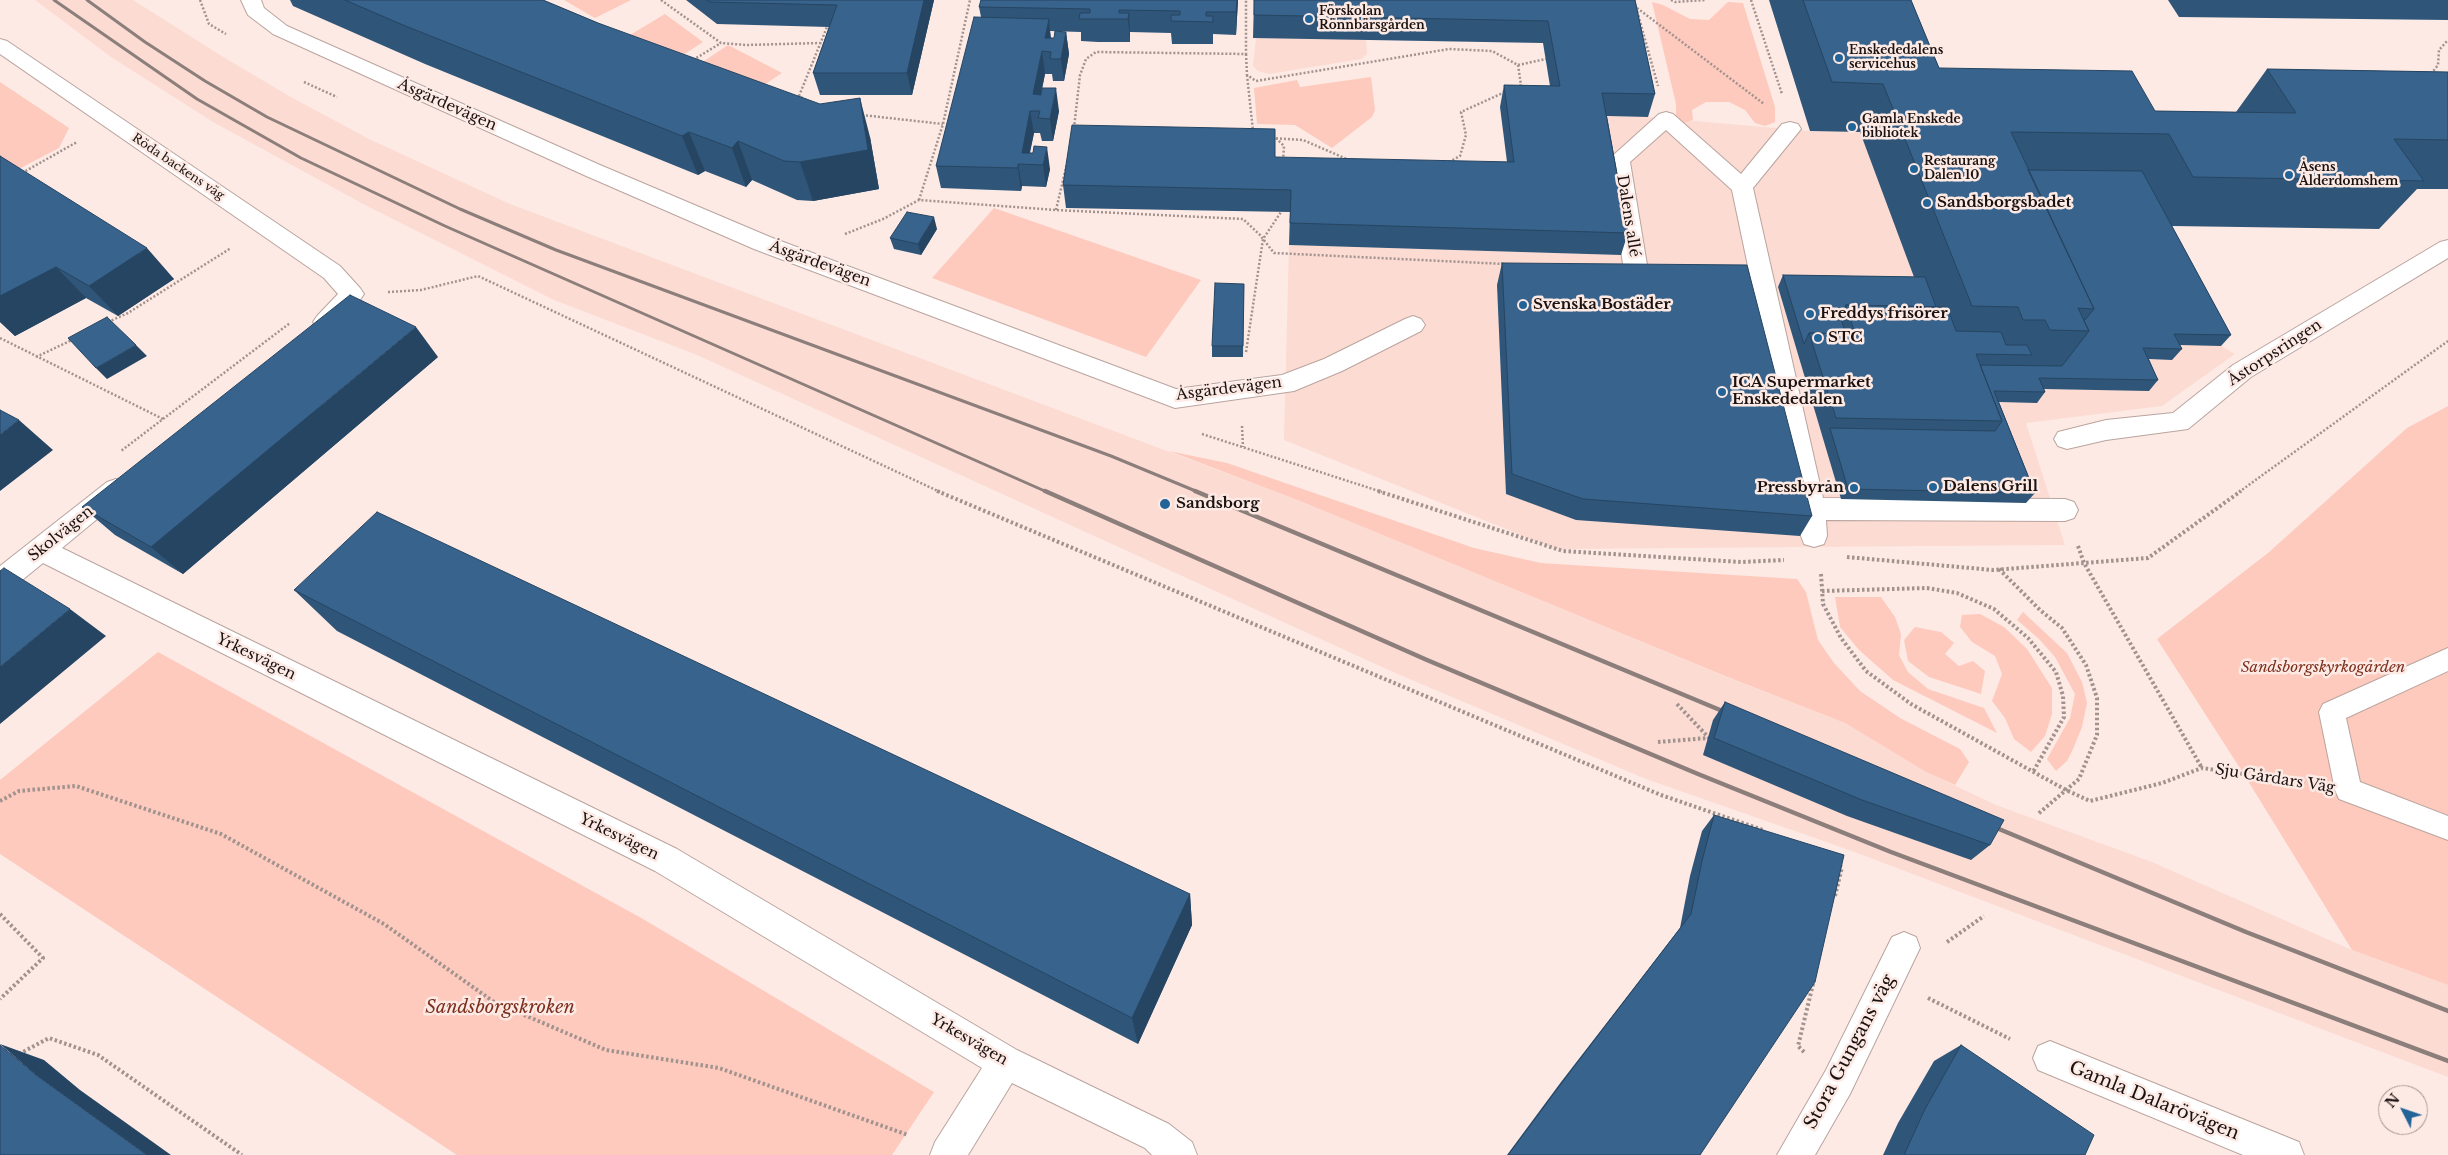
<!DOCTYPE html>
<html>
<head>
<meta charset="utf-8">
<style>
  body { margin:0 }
  #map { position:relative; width:2448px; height:1155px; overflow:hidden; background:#fdeae5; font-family:"Libre Baskerville",serif }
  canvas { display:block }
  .north { position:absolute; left:2378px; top:1085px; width:50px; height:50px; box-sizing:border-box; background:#fdeae5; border:1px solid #a29490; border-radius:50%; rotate:311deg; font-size:14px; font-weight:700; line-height:20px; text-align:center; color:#1a1210 }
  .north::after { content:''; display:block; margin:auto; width:18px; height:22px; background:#226398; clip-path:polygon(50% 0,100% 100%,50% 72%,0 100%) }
</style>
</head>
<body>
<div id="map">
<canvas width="2448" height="1155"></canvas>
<div class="north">N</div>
</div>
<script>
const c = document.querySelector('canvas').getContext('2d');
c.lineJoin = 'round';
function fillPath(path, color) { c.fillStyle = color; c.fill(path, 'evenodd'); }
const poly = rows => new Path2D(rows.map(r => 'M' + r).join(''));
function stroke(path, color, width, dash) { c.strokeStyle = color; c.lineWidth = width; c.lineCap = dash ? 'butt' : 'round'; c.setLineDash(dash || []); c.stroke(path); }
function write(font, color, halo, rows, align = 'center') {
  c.font = font + ' "Libre Baskerville",serif'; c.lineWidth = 5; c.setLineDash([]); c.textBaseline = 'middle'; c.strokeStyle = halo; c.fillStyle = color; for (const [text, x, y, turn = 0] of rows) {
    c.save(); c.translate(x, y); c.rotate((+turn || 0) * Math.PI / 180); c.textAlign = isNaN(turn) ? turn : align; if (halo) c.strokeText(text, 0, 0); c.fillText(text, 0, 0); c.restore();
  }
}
fillPath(poly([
  [35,0,133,0,220,55,289,96,369,139,510,204,1300,501,1724,676,1845,723,1926,772,1996,805,2152,862,2352,950,2448,985,2448,1077,1852,851,1646,779,1393,672,697,355,554,300,367,206,213,122,111,57],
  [1363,0,1367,54,1361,59,1269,74,1258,71,1253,66,1256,38,1253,38],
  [1596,116,1648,117,1810,131,1860,132,2235,354,2162,406,2026,423,2065,545,1556,549,1284,440,1289,245,1621,255]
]), '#fcdbd3');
fillPath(poly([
  [564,0,631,0,595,18],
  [1652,2,1663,5,1690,19,1709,20,1728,2,1743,3,1775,107,1775,122,1765,126,1755,123,1745,110,1729,102,1706,102,1692,110,1693,120,1681,124,1676,117,1676,104],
  [665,14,703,42,680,57,630,35],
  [728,45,782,73,755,91,701,63],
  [1371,77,1375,110,1372,117,1332,148,1295,125,1257,124,1254,88,1297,80,1300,87],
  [0,82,69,128,59,148,15,171,0,163],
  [994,208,1201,280,1146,357,932,278],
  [2448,406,2448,985,2352,950,2245,776,2157,639,2268,553,2407,428],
  [1169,451,1227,463,1474,548,1541,563,1797,579,1806,592,1818,640,1834,663,1860,691,1900,718,1960,749,1969,762,1955,785,1926,772,1845,723,1725,676,1300,501],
  [1835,597,1881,597,1895,617,1901,634,1899,655,1908,672,1928,689,1984,708,1997,733,1893,680,1859,650,1840,627],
  [2023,612,2067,653,2082,682,2087,703,2082,727,2073,749,2067,761,2056,771,2047,759,2070,718,2075,694,2055,657,2039,639,2017,620],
  [1980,614,2004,627,2027,649,2052,688,2052,714,2045,736,2031,752,2014,739,2005,718,1992,701,2002,674,1995,656,1972,642,1960,627,1962,615],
  [1915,627,1941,632,1954,643,1945,654,1959,666,1973,661,1985,671,1981,694,1929,677,1908,661,1904,640],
  [158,652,643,919,934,1092,892,1155,457,1155,0,854,0,780]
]), '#fdcabd');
const lane = poly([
  [2448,648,2448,671,2346,718,2360,782,2448,816,2448,840,2339,799,2335,790,2319,712,2323,704,2448,648]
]);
const street = poly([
  [241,0,261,0,264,8,287,26,600,165,770,237,1176,389,1282,375,1324,359,1405,319,1413,316,1421,319,1425,325,1421,331,1342,371,1294,391,1175,408,754,249,584,175,273,34,248,15,241,0],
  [0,39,7,41,340,266,360,288,364,294,360,300,333,328,325,331,317,328,313,322,317,316,338,294,324,278,0,54,0,39],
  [1666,112,1673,114,1741,174,1782,124,1790,122,1798,124,1801,129,1753,188,1823,498,2065,499,2074,502,2078,510,2074,518,2065,521,1826,520,1827,536,1824,544,1814,547,1804,544,1801,536,1799,509,1732,190,1666,130,1630,162,1648,271,1644,277,1636,279,1628,277,1624,271,1608,160,1659,114,1666,112],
  [2448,240,2448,258,2251,377,2188,429,2106,440,2067,449,2058,446,2054,439,2058,432,2106,420,2173,413,2233,365,2440,242,2448,240],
  [116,479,125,482,129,489,125,496,62,548,677,849,1017,1050,1169,1124,1192,1142,1197,1155,1152,1155,1145,1148,1012,1083,968,1155,930,1155,935,1142,982,1068,655,871,43,563,10,590,0,593,0,566,107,482,116,479],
  [1904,932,1916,937,1920,948,1850,1094,1815,1155,1777,1155,1826,1070,1892,937,1904,932],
  [2050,1041,2299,1142,2304,1155,2243,1155,2038,1070,2033,1058,2038,1046,2050,1041]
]);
stroke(lane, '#baa49e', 2);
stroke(street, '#baa49e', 2);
stroke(poly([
  [200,0,209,24,226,34],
  [661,0,721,43,746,45,820,43],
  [1634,0,1658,86],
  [1671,0,1675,2,1705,0],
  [1751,0,1782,94],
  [1637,8,1764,104],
  [1246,54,1247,75,1256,81,1449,49,1492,51,1518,65,1521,85,1518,87],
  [693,60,721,43],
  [1518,65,1546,59],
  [2431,74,2438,65,2439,50,2448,40],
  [1247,75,1253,131],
  [304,82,337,97],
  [806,100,799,96,827,27],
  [862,115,943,124],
  [1074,128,1080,75,1086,59,1096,52,1246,54,1246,0],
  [1272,138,1303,140,1349,160],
  [1276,138,1284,146,1283,162],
  [1449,162,1460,156,1466,135,1461,112,1505,92],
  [22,173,77,142],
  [919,200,943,124,970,0],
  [1056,210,1068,159],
  [845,234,883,219,919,200,1056,210,1243,219,1260,235,1274,253,1505,264],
  [388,292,421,290,478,276,940,492],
  [108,322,128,313,231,248],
  [0,338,163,419,121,451],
  [1246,352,1263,239,1281,212],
  [36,357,74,339],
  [163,419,290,323],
  [1242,426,1243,447],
  [1202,434,1382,492],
  [2239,492,2448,341]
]), '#a1928e', 2.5, [2, 2]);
stroke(poly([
  [937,491,1661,795,1763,830],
  [1378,491,1563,551,1741,562,1784,560],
  [2078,546,2084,563,2202,768],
  [1847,557,1993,570,2148,558,2241,491],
  [1999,569,2040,610,2062,628,2086,665,2097,698,2097,735,2079,779,2038,814],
  [1821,574,1823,604,1841,638,1866,671,1911,704,2066,790,2090,801,2162,783,2202,768,2305,783],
  [1822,591,1927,588,1957,593,1994,609,2028,638,2056,672,2063,696,2064,717,2033,772],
  [1677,704,1710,739],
  [1658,742,1708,738],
  [0,801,19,791,76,786,221,834,384,924,494,1002,606,1050,719,1068,908,1135],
  [1835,896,1842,867,1838,865],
  [0,914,43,958,0,999],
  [1947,942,1984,916],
  [1928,998,2010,1039],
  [1804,1052,1798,1046,1814,980],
  [19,1054,49,1038,98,1055,242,1155]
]), '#a1928e', 4, [2.5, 2.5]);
fillPath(lane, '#fff');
fillPath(street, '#fff');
stroke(poly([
  [54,0,197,99,301,158,445,226,1047,492],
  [87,0,145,42,205,81,267,117,460,209,556,250,1111,456,1198,492]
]), '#8c7e7b', 3);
stroke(poly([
  [1045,491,1427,660,1698,774,1891,852,2448,1061],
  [1195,491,1732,715],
  [1987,824,2246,932,2448,1011]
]), '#8c7e7b', 4.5);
fillPath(poly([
  [290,0,543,0,870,137,879,189,813,201,797,200,752,180,746,187,705,171,698,175,425,64,293,6],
  [686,0,934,0,912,95,820,95,813,73,829,27,717,24],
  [981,0,1238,0,1236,35,1213,34,1213,44,1172,44,1171,33,1130,32,1130,42,1098,42,1081,41,1081,32,1050,31,1051,38,1054,38,1066,32,1069,54,1064,81,1053,81,1052,74,1045,74,1041,95,1059,111,1053,141,1042,141,1040,133,1034,133,1030,153,1050,169,1046,187,1022,186,1021,191,941,188,936,166,981,17,979,7],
  [1254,0,1635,0,1655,94,1648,117,1607,116,1628,233,1621,255,1289,245,1290,212,1066,208,1063,185,1507,162,1500,107,1504,85,1550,86,1543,43,1253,38],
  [1769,0,1911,0,1939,68,2155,111,2236,112,2267,69,2448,72,2448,189,2417,189,2379,229,2172,226,2231,335,2221,346,2180,345,2182,349,2172,360,2149,359,2158,380,2149,391,2044,389,2045,392,2037,403,1999,402,2035,493,2026,503,1841,499,1778,287,1783,275,1914,277,1860,132,1810,131],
  [2168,0,2448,0,2448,20,2179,17],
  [0,156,174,279,118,316,86,298,15,336,0,322],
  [937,229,921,255,894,249,890,238],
  [1502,263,1812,516,1800,536,1576,520,1506,494,1497,285],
  [1244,284,1243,357,1212,357,1212,346],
  [438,357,183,574,115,535,82,507],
  [294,590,1190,894,1192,925,1138,1044,337,631],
  [1725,702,1990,845,1971,860,1847,816,1703,755,1713,720],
  [1714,815,1700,1155,1507,1155,1561,1082,1680,928,1690,876,1702,831],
  [1961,1045,2085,1155,1883,1155,1898,1123,1934,1061]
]), '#2f5578');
fillPath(poly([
  [924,0,934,0,912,95,907,73],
  [1237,0,1238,0,1236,35,1236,12],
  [1129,13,1130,36,1130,42,1128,19],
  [1049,19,1051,42,1045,38],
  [1066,32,1069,54,1064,81,1061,59],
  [1042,51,1045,74,1037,111,1033,94],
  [1056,88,1059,111,1053,141,1050,119],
  [860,98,870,137,879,189,813,201,800,162],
  [1030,111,1034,133,1027,164,1022,153],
  [689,132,705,171,698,175,682,136],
  [738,141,752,180,746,187,732,148],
  [1047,147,1050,169,1046,187,1043,165],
  [1018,164,1022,186,1021,191,1018,168],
  [934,217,937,229,921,255,918,244],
  [147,248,174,279,118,316,89,286],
  [56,267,86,298,15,336,0,322,0,296],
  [416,327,438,357,183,574,151,547],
  [136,345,147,356,107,379,96,368],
  [19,420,53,450,0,491,0,435],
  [70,609,106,636,0,724,0,667],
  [1190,894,1192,925,1138,1044,1132,1018],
  [0,1044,44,1060,80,1090,171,1155,147,1155,36,1075]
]), '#264562');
const building = poly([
  [345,0,543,0,598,23,820,104,860,98,868,150,800,162,784,161,738,141,732,148,689,132,682,136,403,25,345,0],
  [707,0,924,0,907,73,813,73,837,5,709,2,707,0],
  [981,0,1237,0,1236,12,1206,12,1206,16,1213,16,1213,22,1171,21,1171,15,1180,15,1180,11,1119,10,1119,13,1129,13,1128,19,1079,19,1080,13,1090,13,1090,9,979,7,981,0],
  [1254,0,1635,0,1655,94,1602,93,1628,233,1290,223,1291,190,1063,185,1072,125,1275,129,1275,157,1514,162,1504,85,1560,86,1548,21,1254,15,1254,0],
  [1803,0,1911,0,1939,68,2132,71,2155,111,2296,113,2267,69,2448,72,2448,140,2394,139,2424,181,2193,177,2169,134,2011,132,2094,309,2078,308,2089,331,2050,330,2045,320,2023,320,2018,307,1972,306,1883,84,1832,82,1803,0],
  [974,17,1049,19,1045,38,1054,38,1055,31,1066,32,1061,59,1050,59,1051,52,1042,51,1033,94,1041,95,1042,88,1056,88,1050,119,1038,118,1040,111,1030,111,1022,153,1033,153,1034,146,1047,147,1043,165,1018,164,1018,168,936,166,974,17],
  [0,156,147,248,89,286,56,267,0,296,0,156],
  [2028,170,2142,171,2231,335,2174,334,2182,349,2143,348,2158,380,2039,378,2045,392,1994,391,2035,493,1848,489,1830,428,1995,431,2002,421,1980,365,2062,366,2089,331,2084,321,2094,309,2028,170],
  [907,212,934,217,918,244,890,238,907,212],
  [1502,263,1747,265,1812,516,1583,499,1512,474,1502,263],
  [1783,275,1925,277,1936,307,1846,305,1840,316,1846,334,1809,333,1804,344,1783,275],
  [1215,283,1244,284,1243,346,1212,346,1215,283],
  [350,295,416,327,151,547,82,507,350,295],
  [1846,305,1947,307,1956,331,2001,332,2006,345,2027,345,2032,355,1976,354,2002,421,1836,418,1809,333,1855,334,1846,305],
  [107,317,136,345,96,368,68,338,107,317],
  [0,410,19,420,0,435,0,410],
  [377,512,1190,894,1132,1018,294,590,377,512],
  [4,568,70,609,0,667,0,571,4,568],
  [1725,702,2004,820,1990,845,1862,800,1714,738,1725,702],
  [1714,815,1844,855,1815,982,1700,1155,1508,1155,1570,1072,1691,914,1702,861,1714,815],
  [0,1045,36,1075,147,1155,0,1155,0,1045],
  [1961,1045,2094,1135,2085,1155,1904,1155,1925,1109,1961,1045]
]);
fillPath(building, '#37638c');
stroke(building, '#264562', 1);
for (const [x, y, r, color] of [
  [1309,19,5,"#226398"],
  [1839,58,5,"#226398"],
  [1852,127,5,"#226398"],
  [1914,169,5,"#226398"],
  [2289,175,5,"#226398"],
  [1927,203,5,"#226398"],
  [1523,305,5,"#226398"],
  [1810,314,5,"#226398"],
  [1818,338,5,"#226398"],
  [1722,392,5,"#226398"],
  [1933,487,5,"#226398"],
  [1854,488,5,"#226398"],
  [1165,504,6,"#226398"]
]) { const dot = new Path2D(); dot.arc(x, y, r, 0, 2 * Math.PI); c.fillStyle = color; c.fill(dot); stroke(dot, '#fdeae5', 2); }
write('bold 12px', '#1a1210', '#fdeae5', [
  ["Förskolan",1319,12],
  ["Rönnbärsgården",1319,26],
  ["Enskededalens",1849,51],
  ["servicehus",1849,65],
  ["Gamla Enskede",1862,120],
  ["bibliotek",1862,134],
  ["Restaurang",1924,162],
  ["Dalen 10",1924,176],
  ["Åsens",2299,168],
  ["Ålderdomshem",2299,182]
], 'left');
write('12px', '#1a1210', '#fdeae5', [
  ["Röda backens väg",178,167,34]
]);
write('15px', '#1a1210', '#fdeae5', [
  ["Åsgärdevägen",447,105,24],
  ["Dalens allé",1628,216,81],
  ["Åsgärdevägen",820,264,20],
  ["Åstorpsringen",2275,353,-33],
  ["Åsgärdevägen",1229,389,-7],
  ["Skolvägen",61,534,-39],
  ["Yrkesvägen",256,657,26],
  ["Sju Gårdars Väg",2275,779,9],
  ["Yrkesvägen",619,837,26],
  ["Yrkesvägen",969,1040,30]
]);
write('bold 15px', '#1a1210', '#fdeae5', [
  ["Sandsborgsbadet",1937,203],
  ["Svenska Bostäder",1533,305],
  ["Freddys frisörer",1820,314],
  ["STC",1828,338],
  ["ICA Supermarket",1732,383],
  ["Enskededalen",1732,400],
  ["Dalens Grill",1943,487],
  ["Pressbyrån",1844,488,"right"],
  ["Sandsborg",1176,504]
], 'left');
write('italic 15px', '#7c2f1d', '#fdeae5', [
  ["Sandsborgskyrkogården",2323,668]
]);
write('italic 18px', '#7c2f1d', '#fdeae5', [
  ["Sandsborgskroken",500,1008]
]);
write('18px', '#1a1210', '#fdeae5', [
  ["Stora Gungans väg",1850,1052,-62],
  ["Gamla Dalarövägen",2154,1101,22]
]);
</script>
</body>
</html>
